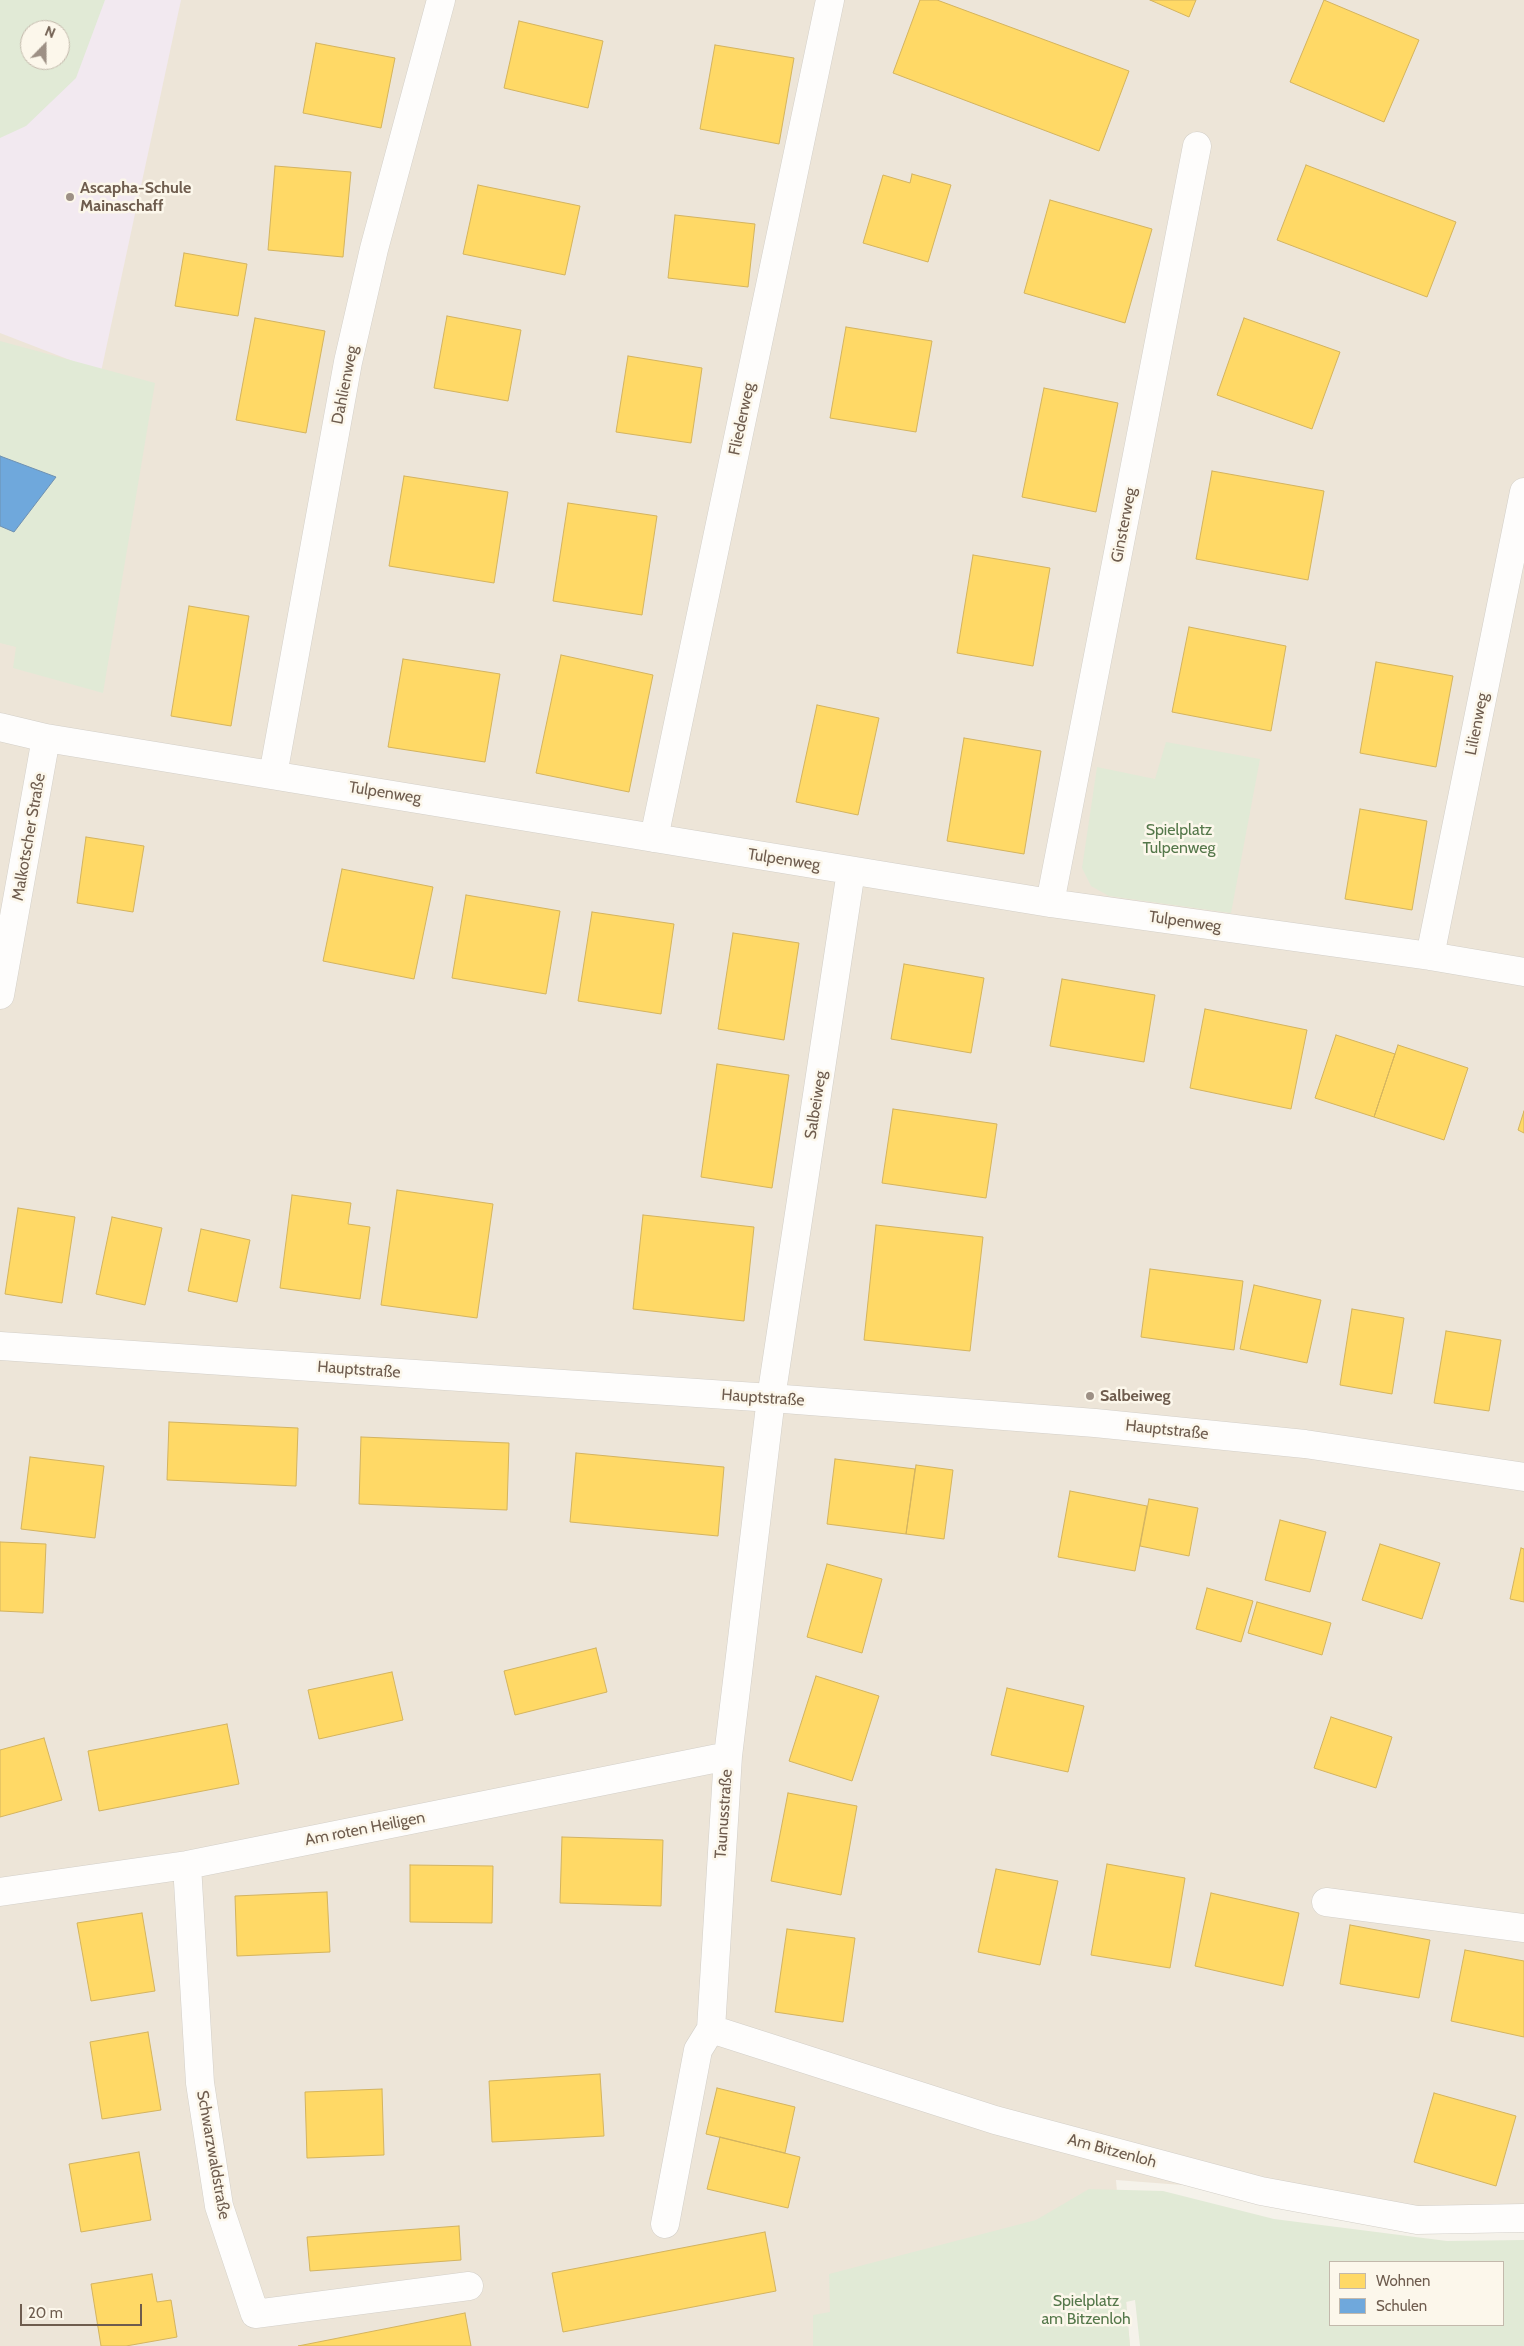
<!DOCTYPE html>
<html>
<head>
<meta charset="utf-8">
<style>
  body { margin:0 }
  #map { position:relative; width:1524px; height:2346px; overflow:hidden; background:#f5f2ea; font-family:Cabin,sans-serif }
  canvas { display:block }
  .legend { position:absolute; left:1329px; top:2261px; width:175px; height:65px; box-sizing:border-box; background:#fcf7eb; border:1px solid #c3b9ac; margin:0; padding:6px 9px; list-style:none; font-size:15px; color:#6e5c4e }
  .legend li { display:flex; align-items:center; gap:10px; height:25px }
  .legend b { width:25px; border:1px solid #c3b9ac }
  .north { position:absolute; left:20px; top:20px; width:50px; height:50px; box-sizing:border-box; background:#fcf7eb; border:1px solid #c3b9ac; border-radius:50%; rotate:22deg; font-size:14px; font-weight:700; line-height:20px; text-align:center; color:#6e5c4e }
  .north::after { content:''; display:block; margin:auto; width:18px; height:22px; background:#9d9085; clip-path:polygon(50% 0,100% 100%,50% 72%,0 100%) }
  .scale { position:absolute; left:20px; top:2304px; width:122px; height:22px; box-sizing:border-box; border:2px solid #6e5c4e; border-top:0; padding-left:6px; font-size:15px; line-height:18px; white-space:nowrap; color:#6e5c4e; -webkit-text-stroke:4px #fcf7eb; paint-order:stroke }
</style>
</head>
<body>
<div id="map">
<canvas width="1524" height="2346"></canvas>
<ul class="legend">
<li><b style="height:14px;background:#ffd966"></b>Wohnen</li>
<li><b style="height:14px;background:#6fa8dc"></b>Schulen</li>
</ul>
<div class="north">N</div>
<div class="scale">20 m</div>
</div>
<script>
const c = document.querySelector('canvas').getContext('2d');
c.lineJoin = 'round';
function fillPath(path, color) { c.fillStyle = color; c.fill(path, 'evenodd'); }
const poly = rows => new Path2D(rows.map(r => 'M' + r).join(''));
function stroke(path, color, width, dash) { c.strokeStyle = color; c.lineWidth = width; c.lineCap = dash ? 'butt' : 'round'; c.setLineDash(dash || []); c.stroke(path); }
function write(font, color, halo, rows, align = 'center') {
  c.font = font + ' Cabin,sans-serif'; c.lineWidth = 5; c.setLineDash([]); c.textBaseline = 'middle'; c.strokeStyle = halo; c.fillStyle = color; for (const [text, x, y, turn = 0] of rows) {
    c.save(); c.translate(x, y); c.rotate((+turn || 0) * Math.PI / 180); c.textAlign = isNaN(turn) ? turn : align; if (halo) c.strokeText(text, 0, 0); c.fillText(text, 0, 0); c.restore();
  }
}
fillPath(poly([
  [0,0,1524,0,1524,2218,1261,2191,1116,2180,1130,2346,0,2346],
  [30,30,60,30,60,60,30,60]
]), '#ede5d8');
fillPath(poly([
  [0,0,181,0,101,372,0,333],
  [30,30,60,30,60,60,30,60]
]), '#f2e9f0');
fillPath(poly([
  [0,0,105,0,76,78,26,126,0,138],
  [30,30,60,30,60,60,30,60],
  [0,341,155,383,103,693,13,668,16,647,0,643,0,526,14,531,55,478,0,456],
  [1166,742,1260,759,1231,913,1109,896,1091,886,1082,868,1097,767,1155,779],
  [1089,2189,1163,2191,1274,2219,1447,2241,1524,2240,1524,2346,1140,2346,1135,2300,1126,2302,1130,2346,813,2346,813,2315,830,2312,829,2274,1036,2220],
  [1330,2262,1503,2262,1503,2325,1330,2325]
]), '#e1ead6');
const homes = poly([
  [920,0,937,0,1129,71,1099,151,893,73,920,0],
  [1150,0,1196,0,1189,17,1150,0],
  [1324,0,1419,40,1384,122,1290,82,1324,0],
  [519,21,603,41,588,108,504,88,519,21],
  [316,43,395,58,381,128,303,113,316,43],
  [715,45,794,58,779,144,700,129,715,45],
  [1306,165,1456,222,1427,297,1277,240,1306,165],
  [275,166,351,172,343,257,268,250,275,166],
  [912,174,951,185,928,262,863,243,883,175,910,183,912,174],
  [478,185,580,206,565,275,463,254,478,185],
  [1050,200,1152,229,1125,323,1024,293,1050,200],
  [675,215,755,224,748,287,668,278,675,215],
  [184,253,247,264,238,316,175,306,184,253],
  [447,316,521,330,508,401,434,388,447,316],
  [255,318,325,331,306,433,236,420,255,318],
  [1244,318,1340,352,1312,429,1217,395,1244,318],
  [846,327,932,341,916,432,830,418,846,327],
  [628,356,702,368,691,443,616,432,628,356],
  [1044,388,1118,403,1096,512,1022,497,1044,388],
  [1212,471,1324,491,1308,580,1196,559,1212,471],
  [404,476,508,492,494,583,389,566,404,476],
  [568,503,657,516,642,615,553,601,568,503],
  [973,555,1050,568,1033,666,957,653,973,555],
  [189,606,249,616,231,726,171,716,189,606],
  [1189,627,1286,646,1271,731,1172,712,1189,627],
  [561,655,653,675,629,792,536,773,561,655],
  [403,659,500,674,485,762,388,747,403,659],
  [1376,662,1453,676,1436,767,1360,753,1376,662],
  [817,705,879,718,858,815,796,802,817,705],
  [964,738,1041,751,1024,854,947,841,964,738],
  [1360,809,1427,821,1412,910,1345,899,1360,809],
  [86,837,144,846,133,912,77,903,86,837],
  [342,869,433,887,414,979,323,961,342,869],
  [466,895,560,911,546,994,452,978,466,895],
  [592,912,674,924,661,1014,578,1001,592,912],
  [733,933,799,943,784,1040,718,1029,733,933],
  [904,964,984,978,971,1053,891,1039,904,964],
  [1062,979,1155,995,1144,1062,1050,1046,1062,979],
  [1205,1009,1307,1030,1291,1109,1190,1088,1205,1009],
  [1336,1035,1395,1054,1374,1117,1315,1098,1336,1035],
  [1398,1045,1468,1068,1444,1140,1374,1117,1398,1045],
  [717,1064,789,1075,772,1188,701,1177,717,1064],
  [893,1109,997,1124,986,1198,882,1183,893,1109],
  [1524,1111,1524,1133,1518,1130,1524,1111],
  [397,1190,493,1204,477,1318,381,1305,397,1190],
  [292,1195,351,1203,348,1224,370,1227,360,1299,280,1288,292,1195],
  [18,1208,75,1217,62,1303,5,1294,18,1208],
  [643,1215,754,1227,744,1321,633,1309,643,1215],
  [112,1217,162,1228,145,1305,96,1294,112,1217],
  [876,1225,983,1237,970,1351,864,1340,876,1225],
  [201,1229,250,1240,237,1302,188,1291,201,1229],
  [1150,1269,1243,1281,1234,1350,1141,1337,1150,1269],
  [1254,1285,1321,1300,1307,1363,1240,1349,1254,1285],
  [1352,1309,1404,1318,1392,1394,1340,1385,1352,1309],
  [1446,1331,1501,1340,1489,1411,1434,1403,1446,1331],
  [169,1422,298,1428,296,1486,167,1480,169,1422],
  [361,1437,509,1443,507,1510,359,1504,361,1437],
  [576,1453,724,1467,718,1536,570,1522,576,1453],
  [30,1457,104,1466,95,1538,21,1529,30,1457],
  [835,1459,915,1469,906,1534,827,1524,835,1459],
  [916,1465,953,1470,944,1539,906,1534,916,1465],
  [1070,1491,1147,1506,1135,1571,1058,1557,1070,1491],
  [1149,1499,1198,1508,1189,1556,1140,1546,1149,1499],
  [1280,1520,1326,1532,1310,1592,1265,1580,1280,1520],
  [0,1542,46,1544,43,1613,0,1611,0,1542],
  [1380,1544,1440,1563,1422,1619,1362,1600,1380,1544],
  [1521,1548,1524,1549,1524,1602,1510,1599,1521,1548],
  [827,1564,882,1579,862,1653,807,1637,827,1564],
  [1207,1588,1253,1601,1241,1642,1196,1629,1207,1588],
  [1257,1602,1331,1623,1322,1655,1248,1633,1257,1602],
  [596,1648,607,1692,515,1715,504,1671,596,1648],
  [392,1672,403,1720,319,1739,308,1690,392,1672],
  [816,1676,879,1696,852,1781,789,1761,816,1676],
  [1007,1688,1084,1706,1068,1772,991,1755,1007,1688],
  [1331,1717,1392,1737,1376,1788,1314,1768,1331,1717],
  [227,1724,239,1784,99,1811,88,1751,227,1724],
  [44,1738,62,1800,0,1817,0,1750,44,1738],
  [788,1793,857,1806,841,1895,771,1881,788,1793],
  [562,1837,663,1840,661,1906,560,1903,562,1837],
  [1107,1864,1185,1878,1170,1968,1091,1955,1107,1864],
  [410,1865,493,1866,492,1923,410,1922,410,1865],
  [996,1869,1058,1881,1040,1965,978,1952,996,1869],
  [327,1892,330,1952,237,1956,235,1896,327,1892],
  [1211,1893,1299,1913,1283,1986,1195,1966,1211,1893],
  [142,1913,155,1991,91,2001,77,1923,142,1913],
  [1350,1925,1430,1940,1419,1998,1340,1984,1350,1925],
  [787,1929,855,1938,843,2022,775,2012,787,1929],
  [1465,1950,1524,1961,1524,2037,1451,2021,1465,1950],
  [148,2032,161,2110,102,2119,90,2042,148,2032],
  [600,2074,604,2136,492,2142,489,2081,600,2074],
  [717,2088,795,2107,785,2153,706,2134,717,2088],
  [382,2089,384,2155,307,2158,305,2092,382,2089],
  [1434,2093,1516,2116,1496,2186,1414,2162,1434,2093],
  [720,2137,800,2157,788,2208,707,2189,720,2137],
  [139,2152,151,2220,81,2232,69,2164,139,2152],
  [459,2226,461,2260,310,2271,307,2237,459,2226],
  [765,2232,776,2291,563,2332,552,2273,765,2232],
  [152,2274,157,2302,171,2300,177,2337,126,2346,101,2346,91,2284,152,2274],
  [465,2313,471,2346,298,2346,465,2313]
]);
fillPath(homes, '#ffd966');
stroke(homes, '#d4b45f', 1);
const schools = poly([
  [0,456,56,477,14,532,0,526,0,456]
]);
fillPath(schools, '#6fa8dc');
stroke(schools, '#6f91b1', 1);
const minor = poly([
  [0,727,46,738,1050,903,1430,956,1524,972],
  [273,775,348,362,374,249,441,0],
  [654,838,830,0],
  [1050,903,1197,146],
  [1430,956,1524,492],
  [0,995,46,738],
  [187,1865,200,2083,219,2206,255,2314,469,2286],
  [0,1892,187,1865,728,1756],
  [1326,1902,1524,1928],
  [711,2029,995,2120,1261,2191,1417,2220,1524,2218],
  [665,2224,698,2050,711,2029,728,1756,771,1398,851,871]
]);
const tertiary = poly([
  [0,1346,771,1398,1095,1423,1305,1444,1524,1477]
]);
stroke(minor, '#d3cfc8', 29);
stroke(tertiary, '#d3cfc8', 29);
stroke(minor, '#fefdfc', 28);
stroke(tertiary, '#fefdfc', 28);
for (const [x, y, r, color] of [
  [70,197,5,"#9d9085"],
  [1090,1396,5,"#9d9085"]
]) { const dot = new Path2D(); dot.arc(x, y, r, 0, 2 * Math.PI); c.fillStyle = color; c.fill(dot); stroke(dot, '#fcf7eb', 2); }
write('bold 16px', '#6e5c4e', '#fcf7eb', [
  ["Ascapha-Schule",80,188],
  ["Mainaschaff",80,206],
  ["Salbeiweg",1100,1396]
], 'left');
write('16px', '#6e5c4e', '#fcf7eb', [
  ["Dahlienweg",345,385,-79],
  ["Fliederweg",742,419,-78],
  ["Ginsterweg",1124,525,-79],
  ["Lilienweg",1477,724,-79],
  ["Tulpenweg",385,793,9],
  ["Malkotscher Straße",29,837,-80],
  ["Tulpenweg",784,860,9],
  ["Tulpenweg",1185,922,8],
  ["Salbeiweg",816,1105,-81],
  ["Hauptstraße",359,1370,4],
  ["Hauptstraße",763,1398,4],
  ["Hauptstraße",1167,1430,6],
  ["Taunusstraße",724,1814,-86],
  ["Am roten Heiligen",365,1829,-11],
  ["Am Bitzenloh",1112,2151,15],
  ["Schwarzwaldstraße",213,2155,80]
]);
write('16px', '#55784b', '#fcf7eb', [
  ["Spielplatz",1179,830],
  ["Tulpenweg",1179,848],
  ["Spielplatz",1086,2301],
  ["am Bitzenloh",1086,2319]
]);
</script>
</body>
</html>
